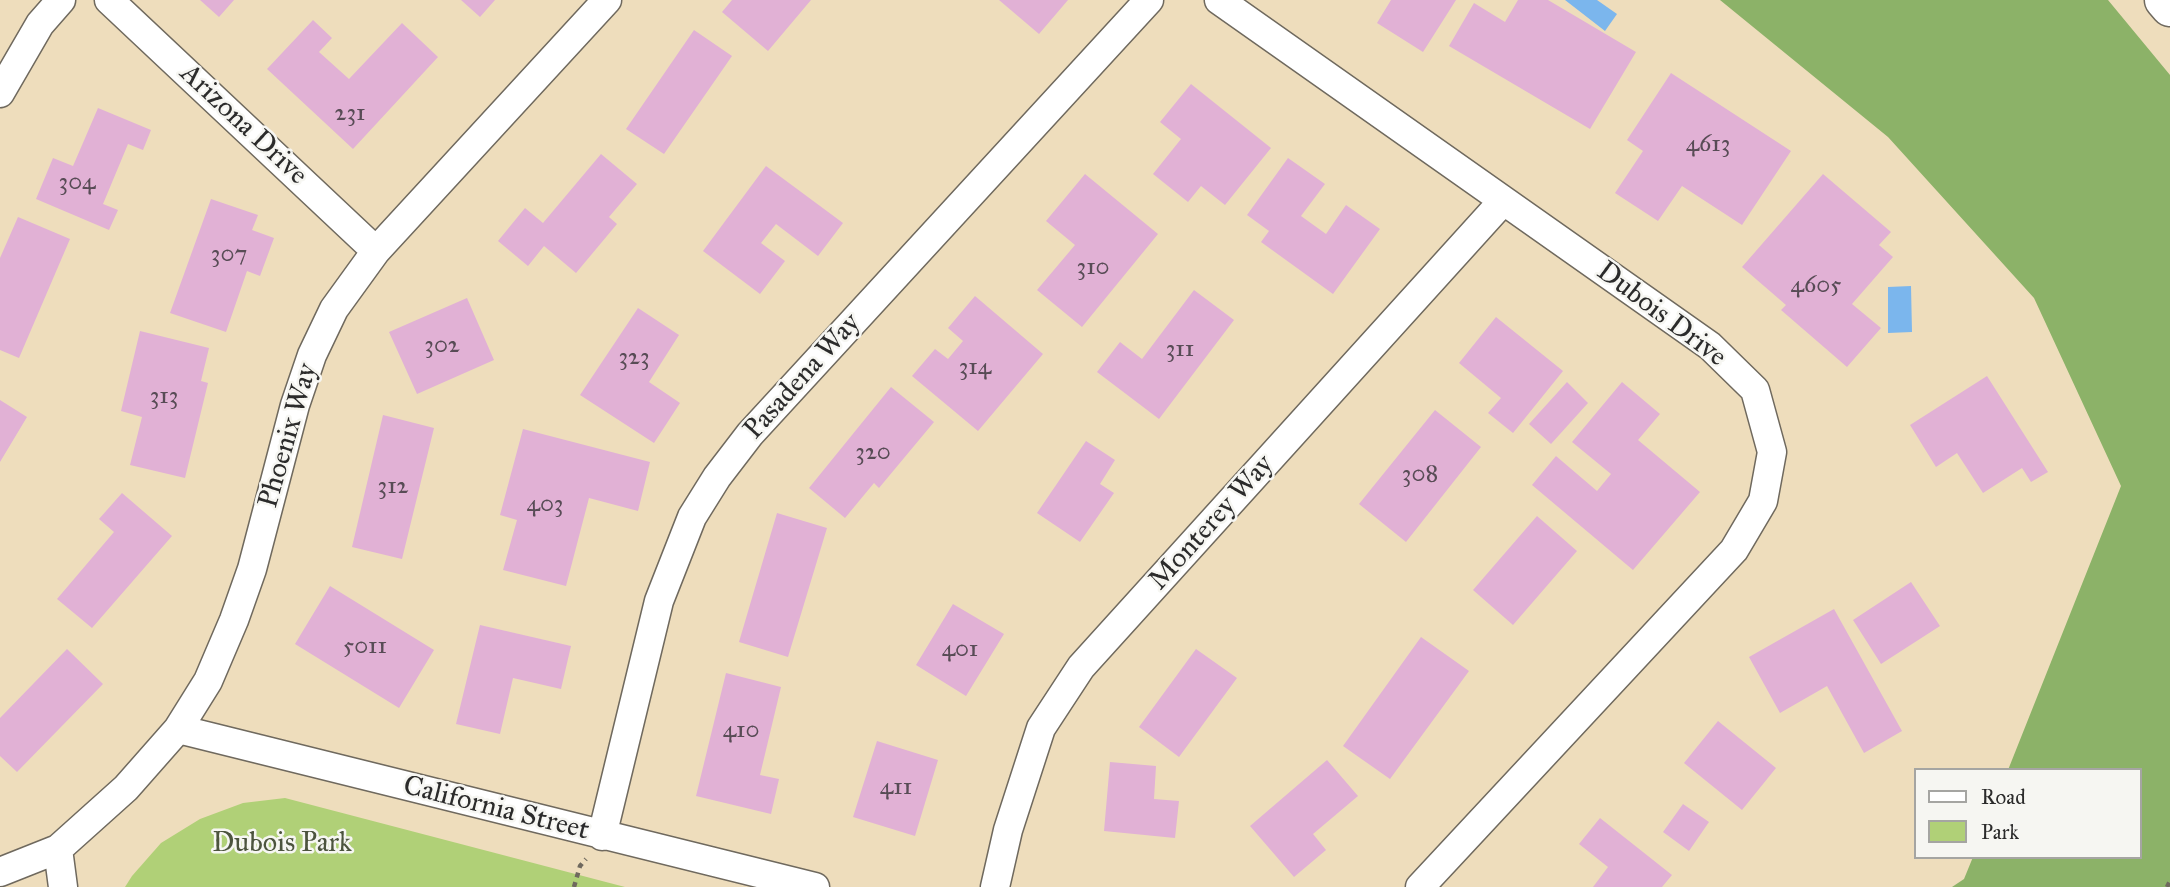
<!DOCTYPE html>
<html>
<head>
<meta charset="utf-8">
<style>
  body { margin:0 }
  #map { position:relative; width:2170px; height:887px; overflow:hidden; background:#eeddbc; font-family:"IM FELL Great Primer",serif }
  canvas { display:block }
  .legend { position:absolute; left:1914px; top:768px; width:228px; height:91px; box-sizing:border-box; background:#f6f6f2; border:2px solid #a5a5a2; margin:0; padding:9px 12px; list-style:none; font-size:21px; color:#2b2b2b }
  .legend li { display:flex; align-items:center; gap:14px; height:35px }
  .legend b { width:35px; border:2px solid #a5a5a2 }
</style>
</head>
<body>
<div id="map">
<canvas width="2170" height="887"></canvas>
<ul class="legend">
<li><b style="height:9px;background:#fff"></b>Road</li>
<li><b style="height:19px;background:#b0d077"></b>Park</li>
</ul>
</div>
<script>
const c = document.querySelector('canvas').getContext('2d');
c.lineJoin = 'round';
function fillPath(path, color) { c.fillStyle = color; c.fill(path, 'evenodd'); }
const poly = rows => new Path2D(rows.map(r => 'M' + r).join(''));
function stroke(path, color, width, dash) { c.strokeStyle = color; c.lineWidth = width; c.lineCap = dash ? 'butt' : 'round'; c.setLineDash(dash || []); c.stroke(path); }
function write(font, color, halo, rows, align = 'center') {
  c.font = font + ' "IM FELL Great Primer",serif'; c.lineWidth = 5; c.setLineDash([]); c.textBaseline = 'middle'; c.strokeStyle = halo; c.fillStyle = color; for (const [text, x, y, turn = 0] of rows) {
    c.save(); c.translate(x, y); c.rotate((+turn || 0) * Math.PI / 180); c.textAlign = isNaN(turn) ? turn : align; if (halo) c.strokeText(text, 0, 0); c.fillText(text, 0, 0); c.restore();
  }
}
fillPath(poly([
  [285,798,625,887,125,887,132,876,161,843,200,819,243,803]
]), '#b0d077');
fillPath(poly([
  [1720,0,2108,0,2170,75,2170,887,1952,887,1964,879,1973,857,2140,857,2140,770,2008,770,2121,486,2034,298,1888,137]
]), '#8cb268');
fillPath(poly([
  [1565,0,1597,0,1617,14,1605,31],
  [1911,286,1912,332,1888,333,1888,287]
]), '#7bb6ed');
fillPath(poly([
  [200,0,234,0,219,17],
  [461,0,495,0,480,17],
  [732,0,811,0,768,51,722,12],
  [999,0,1068,0,1039,34],
  [1391,0,1456,0,1423,52,1377,23],
  [1518,0,1548,0,1636,52,1590,129,1449,46,1474,3,1505,22],
  [313,20,332,38,319,52,349,79,402,23,438,57,353,149,267,69],
  [694,30,732,56,664,154,626,129],
  [1671,73,1791,151,1742,225,1682,186,1658,221,1615,193,1643,151,1627,140],
  [1191,84,1271,148,1225,205,1201,186,1188,202,1153,174,1181,139,1160,122],
  [98,108,151,130,143,150,128,144,103,204,118,210,109,230,36,199,53,158,73,166],
  [601,154,637,184,609,217,617,224,576,273,544,246,528,266,498,241,525,208,543,223],
  [1288,158,1325,184,1301,216,1326,234,1346,205,1380,229,1333,294,1261,242,1269,231,1247,215],
  [766,166,843,223,818,256,776,224,761,243,785,261,760,294,703,251],
  [1085,174,1158,234,1082,327,1037,290,1075,245,1046,221],
  [1823,174,1891,232,1879,245,1893,257,1852,304,1881,328,1847,367,1781,310,1786,305,1742,267],
  [211,199,258,215,252,230,274,238,260,276,247,271,226,332,170,313],
  [18,217,70,239,19,358,0,350,0,258],
  [1194,290,1234,320,1159,419,1097,372,1120,342,1142,359],
  [975,296,1043,354,978,431,912,376,935,349,948,359,963,341,948,328],
  [467,298,494,360,417,394,389,332],
  [638,308,679,335,649,382,680,403,654,443,580,395],
  [1496,317,1563,371,1513,433,1488,413,1501,398,1459,363],
  [140,331,209,348,201,381,208,383,185,478,130,465,142,417,121,411],
  [1987,376,2048,472,2031,482,2022,468,1983,493,1957,453,1936,467,1910,425],
  [1567,382,1588,403,1551,444,1529,424],
  [1622,382,1660,414,1638,440,1700,492,1633,570,1532,485,1556,456,1597,491,1611,474,1572,442],
  [891,387,934,422,879,488,874,483,845,518,809,488],
  [0,400,27,417,0,462],
  [1435,410,1481,447,1406,542,1359,504],
  [383,415,434,428,402,559,352,547],
  [523,429,650,462,638,511,589,498,566,586,503,570,517,520,500,515],
  [1086,441,1115,460,1100,484,1114,493,1080,542,1037,513],
  [122,493,172,536,92,628,57,599,114,532,99,519],
  [777,513,827,528,788,657,739,642],
  [1537,516,1577,551,1513,625,1473,590],
  [1911,582,1940,626,1881,664,1853,620],
  [330,586,434,650,399,708,295,644],
  [953,604,1004,634,966,696,916,665],
  [1834,609,1902,731,1864,753,1827,686,1780,713,1749,657],
  [480,625,571,646,561,689,513,678,500,734,456,724],
  [1421,637,1469,671,1390,779,1343,746],
  [67,649,103,684,17,772,0,756,0,718],
  [1196,649,1237,678,1179,757,1139,727],
  [726,673,781,687,760,775,779,779,771,814,696,796],
  [1718,721,1776,768,1742,810,1684,763],
  [877,741,938,760,915,836,853,817],
  [1327,760,1358,796,1313,834,1326,850,1294,877,1250,826],
  [1110,762,1156,766,1154,799,1179,801,1175,838,1104,831],
  [1683,804,1709,822,1689,851,1663,832],
  [1600,818,1672,875,1662,887,1593,887,1608,867,1579,844]
]), '#e1b1d5');
const street = poly([
  [109,0,376,251],
  [1219,0,1710,346,1755,390,1772,452,1763,501,1734,550,1420,887],
  [0,93,40,24,61,0],
  [178,729,815,887],
  [602,836,659,601,692,517,717,477,750,434,1149,0],
  [58,849,63,887],
  [0,872,58,849,126,788,178,729,208,681,234,620,252,569,295,405,312,355,334,309,376,251,607,0],
  [995,887,1008,830,1041,728,1081,667,1503,201]
]);
const secondary = poly([
  [2164,0,2170,7]
]);
stroke(street, '#6f695e', 31);
stroke(secondary, '#6f695e', 41);
stroke(poly([
  [574,887,580,866,586,859],
  [2167,887,2170,881]
]), '#6f695e', 4.5, [5, 5]);
stroke(street, '#fff', 28);
stroke(secondary, '#fff', 38);
write('24px', '#584c56', null, [
  ["231",350,114],
  ["4613",1708,145],
  ["304",77,183],
  ["307",229,255],
  ["310",1093,268],
  ["4605",1816,286],
  ["302",442,346],
  ["311",1180,350],
  ["323",634,358],
  ["314",975,368],
  ["313",164,397],
  ["320",873,453],
  ["308",1420,475],
  ["312",393,487],
  ["403",545,505],
  ["5011",365,647],
  ["401",960,650],
  ["410",741,731],
  ["411",896,788]
]);
write('28px', '#2b2b2b', '#f6f6f2', [
  ["Arizona Drive",243,125,43],
  ["Dubois Drive",1661,315,37],
  ["Pasadena Way",803,377,-48],
  ["Phoenix Way",289,436,-74],
  ["Monterey Way",1212,523,-48],
  ["California Street",496,809,14]
]);
write('28px', '#4c543e', '#f6f6f2', [
  ["Dubois Park",282,844]
]);
</script>
</body>
</html>
